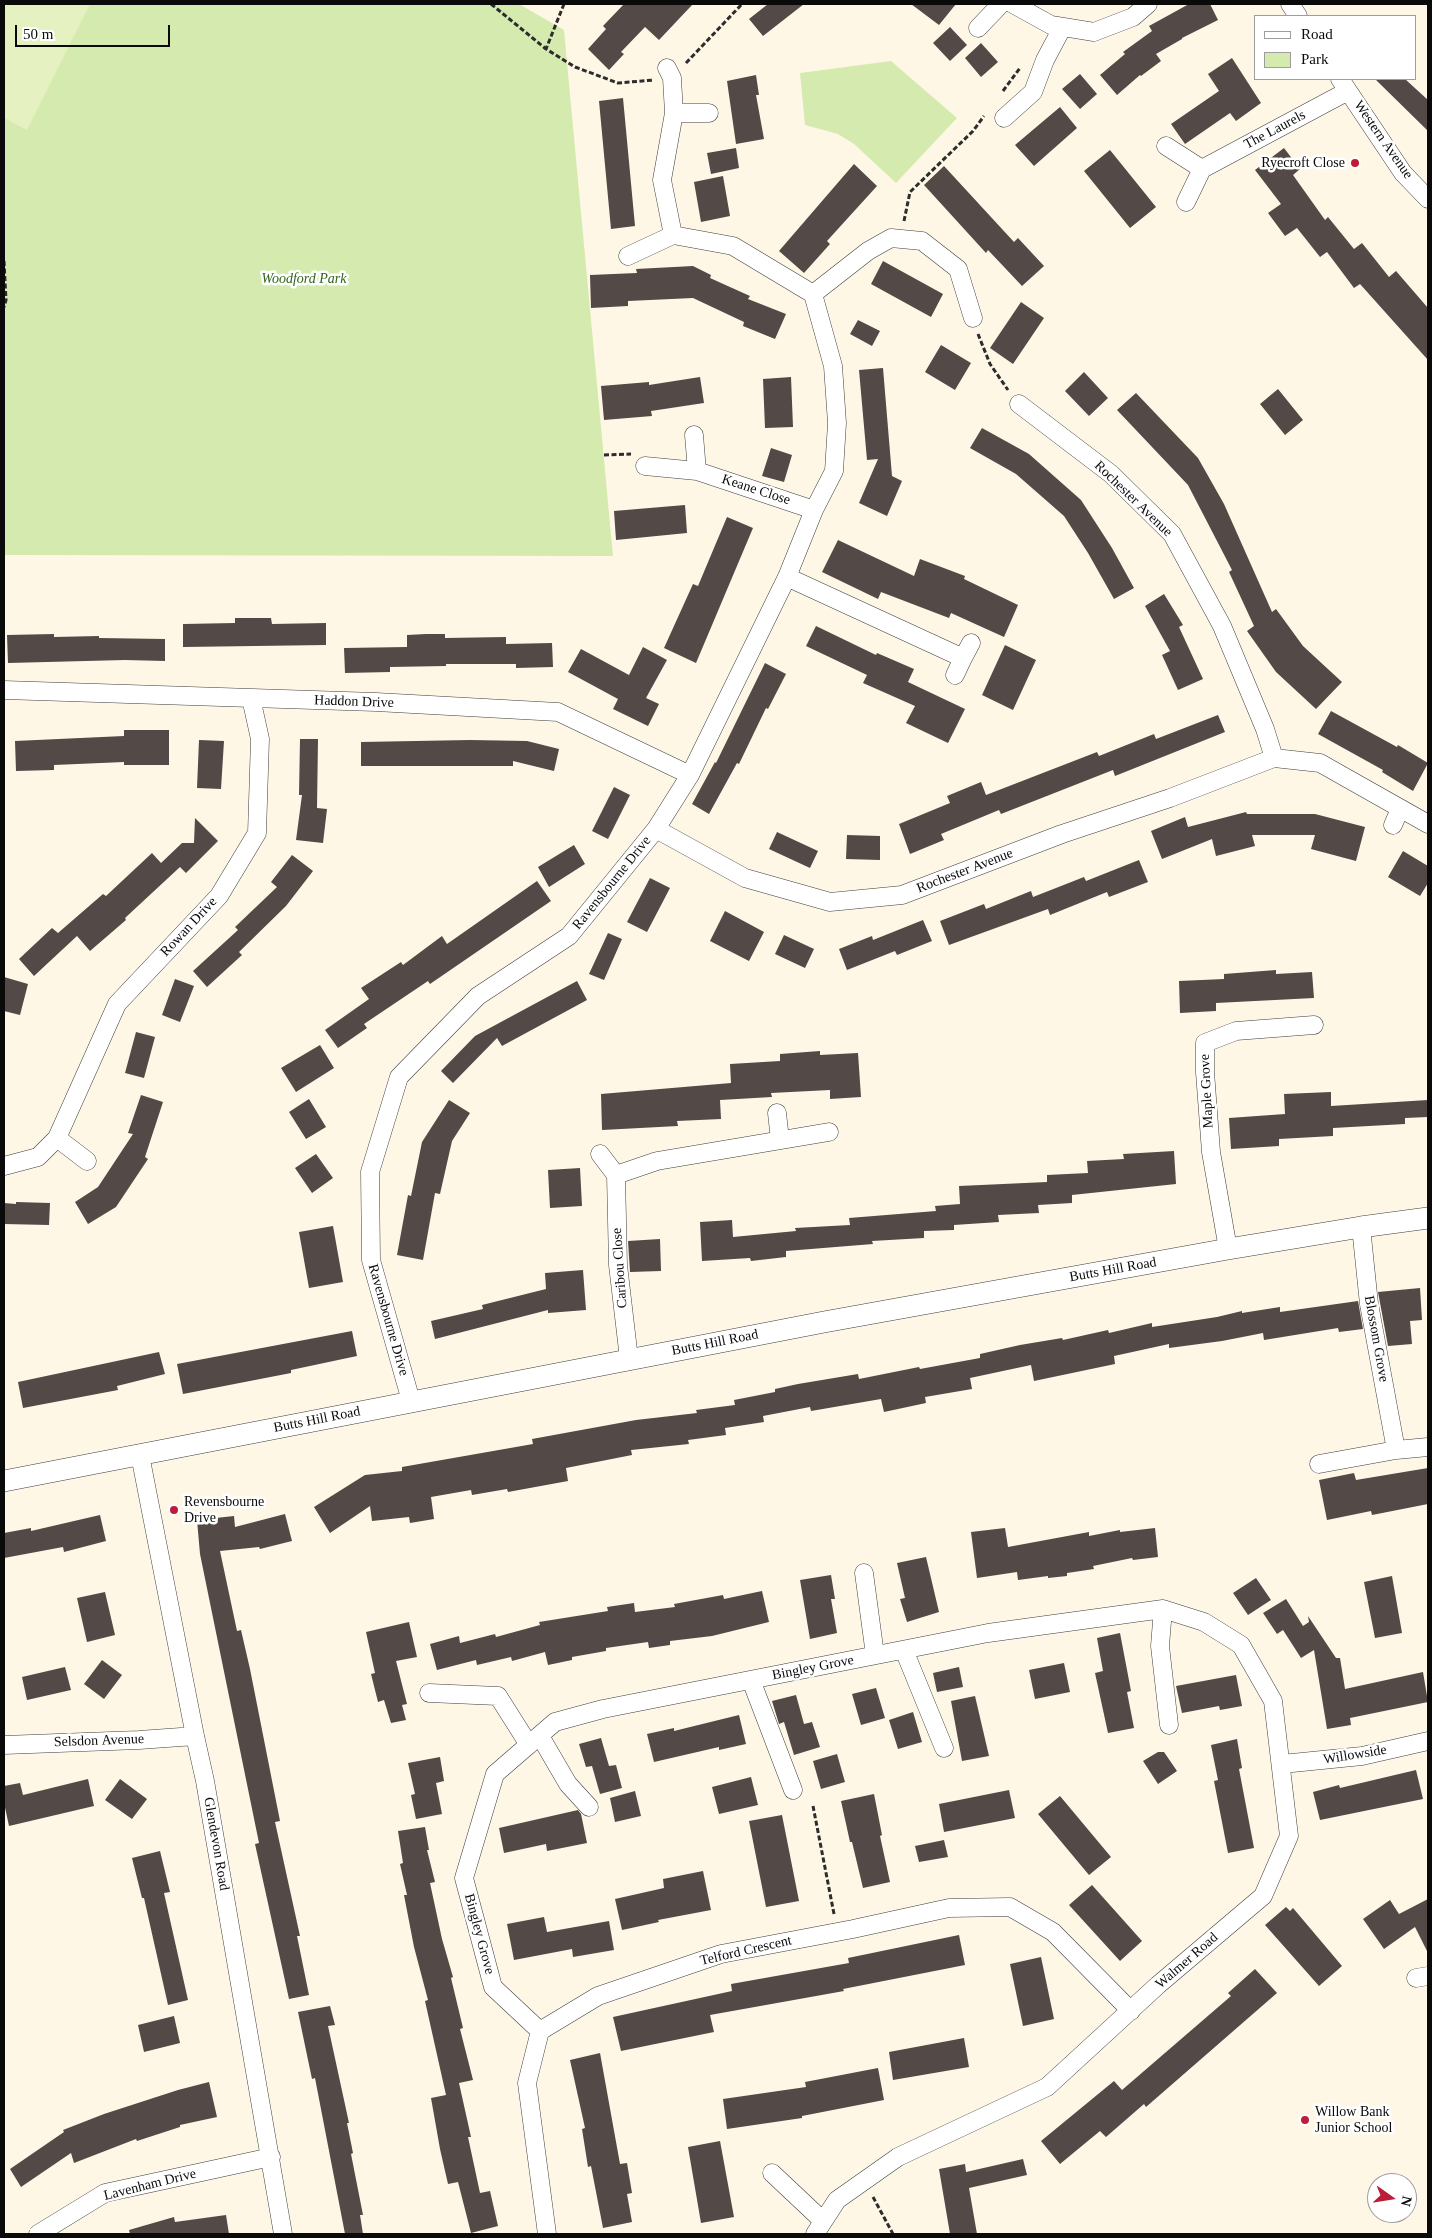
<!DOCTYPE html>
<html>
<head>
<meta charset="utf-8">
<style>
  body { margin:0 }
  #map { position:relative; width:1432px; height:2238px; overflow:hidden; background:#fff7e6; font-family:Georgia,serif }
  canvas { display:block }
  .frame { position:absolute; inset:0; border:5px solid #0a0a0a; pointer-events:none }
  .legend { position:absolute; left:1254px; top:15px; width:162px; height:65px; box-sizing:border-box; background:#fff; border:1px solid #9d9d9d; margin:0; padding:6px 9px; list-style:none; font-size:15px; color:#0a0a0a }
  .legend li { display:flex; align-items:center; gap:10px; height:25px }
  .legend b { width:25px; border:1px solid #9d9d9d }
  .north { position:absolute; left:1367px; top:2173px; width:50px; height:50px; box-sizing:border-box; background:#fff; border:1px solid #9d9d9d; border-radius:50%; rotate:103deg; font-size:14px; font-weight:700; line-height:20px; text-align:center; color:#0a0a0a }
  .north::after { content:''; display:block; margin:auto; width:18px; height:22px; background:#be1d39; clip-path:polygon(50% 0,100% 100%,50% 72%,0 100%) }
  .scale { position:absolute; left:15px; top:25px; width:155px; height:22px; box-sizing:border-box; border:2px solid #0a0a0a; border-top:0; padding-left:6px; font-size:15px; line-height:18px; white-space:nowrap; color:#0a0a0a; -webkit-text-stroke:4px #fff; paint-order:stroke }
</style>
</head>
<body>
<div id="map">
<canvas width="1432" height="2238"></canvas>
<div class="frame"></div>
<ul class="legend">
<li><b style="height:6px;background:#fff"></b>Road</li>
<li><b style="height:14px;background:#d5eaaf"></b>Park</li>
</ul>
<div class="north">N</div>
<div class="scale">50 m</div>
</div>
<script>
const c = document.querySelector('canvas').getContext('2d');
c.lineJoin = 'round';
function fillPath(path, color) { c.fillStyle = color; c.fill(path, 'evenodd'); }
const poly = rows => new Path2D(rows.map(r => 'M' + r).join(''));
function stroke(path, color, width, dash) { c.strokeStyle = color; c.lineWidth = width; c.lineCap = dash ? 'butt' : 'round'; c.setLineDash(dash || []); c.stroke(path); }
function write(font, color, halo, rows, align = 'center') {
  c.font = font + ' Georgia,serif'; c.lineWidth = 5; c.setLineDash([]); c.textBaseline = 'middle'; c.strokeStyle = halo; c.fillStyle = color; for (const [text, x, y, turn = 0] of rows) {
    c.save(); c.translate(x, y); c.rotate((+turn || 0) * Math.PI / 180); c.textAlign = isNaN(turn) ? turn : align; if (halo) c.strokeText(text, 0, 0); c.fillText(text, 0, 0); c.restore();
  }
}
fillPath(poly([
  [4,4,519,4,564,30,613,556,4,555],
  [891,61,957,118,896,183,854,144,838,134,805,125,800,73]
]), '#d5eaaf');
fillPath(poly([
  [4,4,90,4,27,130,4,118]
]), '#e6f1c2');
fillPath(poly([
  [624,4,693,4,659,40,645,27,621,52,624,54,609,70,588,49,606,29,603,26],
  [768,4,804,4,763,36,749,19],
  [911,4,956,4,939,25],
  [1189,4,1210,4,1218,20,1182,38,1182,39,1156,54,1161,61,1141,76,1140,75,1117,95,1100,75,1125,54,1123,52,1152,31,1149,26],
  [950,27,967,45,950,61,933,43],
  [981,43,998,62,981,77,965,58],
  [1232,58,1261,103,1236,121,1230,113,1185,144,1171,124,1219,91,1208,74],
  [1080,74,1097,94,1080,109,1062,89],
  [756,75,759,95,756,95,764,139,736,144,727,81],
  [1375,79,1405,79,1428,100,1428,131],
  [623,98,635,226,611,229,599,101],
  [1060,107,1077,128,1034,166,1015,145],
  [736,148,739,168,711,174,707,153],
  [1284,148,1300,169,1293,175,1325,220,1328,217,1354,249,1362,243,1389,277,1396,271,1428,308,1428,360,1360,284,1354,288,1327,252,1320,257,1297,228,1285,236,1268,213,1281,204,1255,170],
  [1110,150,1156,207,1130,228,1084,171],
  [854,164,877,186,827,241,830,244,804,273,779,251],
  [944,166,1014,242,1018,238,1044,266,1022,286,988,250,986,253,924,185],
  [723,176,730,216,701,222,694,182],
  [883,261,943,294,931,317,871,284],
  [693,266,711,275,710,278,750,296,748,299,786,314,775,339,743,326,744,322,693,298,628,301,628,306,591,308,590,275,637,273,636,269],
  [1021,302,1044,318,1013,364,990,348],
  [858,320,880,331,872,346,850,334],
  [941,345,971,363,955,390,925,372],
  [883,368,892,476,902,481,887,516,859,503,878,459,867,460,859,370],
  [1084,372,1108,398,1089,416,1065,391],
  [700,377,704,403,651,411,652,416,604,420,601,386,649,382,649,385],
  [791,377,793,427,765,428,763,379],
  [1278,389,1303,420,1285,435,1260,404],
  [1136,393,1198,458,1224,504,1272,612,1276,609,1303,646,1342,682,1316,709,1276,672,1247,631,1254,626,1229,572,1232,570,1188,485,1117,410],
  [982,428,1029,454,1081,500,1112,548,1134,588,1114,599,1088,553,1064,516,1016,474,970,448],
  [771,448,792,455,784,482,762,476],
  [685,505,687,533,616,540,614,511],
  [727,517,753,528,696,663,664,648,693,584,698,586],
  [838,540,914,576,920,559,965,576,964,579,1018,605,1004,637,951,613,949,618,881,592,878,599,822,572],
  [1164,594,1183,625,1179,627,1203,679,1178,690,1162,655,1170,651,1145,606],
  [235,618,271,618,272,624,326,623,326,645,183,647,183,624,235,623],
  [816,626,876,655,877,653,914,669,908,682,965,709,948,743,906,723,915,706,863,683,867,675,806,646],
  [54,634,54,637,99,636,99,638,165,639,165,661,125,660,8,663,7,635],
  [426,634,445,634,445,638,506,637,506,644,552,643,553,667,516,668,516,664,446,664,446,666,390,667,390,672,345,673,344,648,407,647,407,635],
  [1005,645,1036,660,1013,710,982,695],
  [643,647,667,660,646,698,659,704,648,726,613,709,618,699,568,672,581,649,629,675],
  [765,663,786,674,768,709,766,708,739,764,737,763,709,814,692,804,715,762,716,763],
  [1331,711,1397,747,1398,745,1428,763,1413,791,1382,772,1383,770,1318,734],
  [1218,715,1225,732,1115,776,1113,770,1001,814,999,810,941,834,944,840,910,854,899,824,950,803,947,796,981,782,986,795,1097,752,1099,756,1154,734,1156,739],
  [124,730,169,730,169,765,124,765,124,762,54,765,54,770,16,771,15,741,124,736],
  [300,739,318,739,317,808,327,809,323,843,296,840,302,795,299,795],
  [199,740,224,741,221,789,197,788],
  [470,740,527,741,559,749,554,771,513,761,513,766,361,766,361,742],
  [614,787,630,795,608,839,592,831],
  [1246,812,1247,814,1315,814,1365,827,1356,861,1311,849,1315,835,1252,835,1255,846,1216,856,1212,839,1162,859,1151,831,1185,817,1188,827],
  [195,818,218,841,186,873,180,867,125,918,126,920,90,951,77,936,34,976,19,959,52,928,58,933,103,894,106,896,152,853,161,863,182,843,194,843],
  [777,832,818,851,810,868,769,849],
  [847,835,880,836,880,860,846,859],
  [574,845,585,864,549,887,538,867],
  [1403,851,1428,866,1428,883,1420,896,1388,877],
  [292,855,313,871,286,906,239,952,242,955,207,987,193,971,238,930,235,927,277,887,271,882],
  [1139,860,1148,882,1109,897,1107,892,1050,915,1048,909,949,945,940,921,984,904,986,909,1031,891,1033,897,1084,877,1086,881],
  [650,878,670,888,647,932,627,922],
  [537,881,551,901,430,984,428,981,364,1024,367,1028,338,1048,325,1030,369,999,361,988,401,962,403,965,442,936,447,944],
  [725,911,764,932,749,961,710,941],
  [923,920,932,941,897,955,895,951,847,970,839,949,872,936,873,940],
  [608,933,622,939,604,980,589,974],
  [784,935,814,949,805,968,775,954],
  [1276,970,1276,974,1312,972,1314,998,1216,1003,1216,1011,1180,1013,1179,981,1224,979,1224,974],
  [4,977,28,984,20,1015,4,1011],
  [175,979,194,986,180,1022,162,1015],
  [577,981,587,1000,502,1046,497,1038,453,1083,441,1071,475,1036],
  [136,1032,155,1037,144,1078,125,1073],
  [320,1045,334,1068,296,1092,281,1068],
  [820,1051,820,1055,858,1053,861,1097,830,1099,830,1090,771,1093,772,1097,720,1100,721,1119,677,1121,678,1126,602,1130,601,1094,731,1083,730,1064,780,1061,780,1054],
  [1331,1092,1331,1106,1428,1100,1428,1117,1405,1118,1405,1124,1333,1128,1333,1136,1279,1139,1279,1146,1231,1149,1229,1118,1285,1114,1284,1094],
  [141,1095,163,1102,145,1157,148,1159,116,1207,88,1224,75,1202,98,1187,133,1134,128,1133],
  [309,1099,326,1127,306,1139,289,1112],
  [449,1100,470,1113,452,1141,440,1194,435,1193,423,1260,397,1255,408,1195,411,1196,422,1142],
  [1174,1151,1176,1184,1072,1195,1072,1203,1038,1205,1039,1213,998,1215,999,1222,954,1225,954,1230,924,1231,924,1238,872,1241,873,1244,786,1251,786,1257,751,1261,750,1258,702,1261,700,1222,732,1220,733,1237,796,1231,795,1228,850,1225,849,1218,936,1211,935,1206,960,1204,959,1186,1047,1182,1047,1175,1088,1173,1087,1161,1124,1159,1123,1154],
  [316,1154,333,1178,312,1193,295,1168],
  [580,1168,582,1206,550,1208,548,1170],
  [16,1202,50,1203,49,1225,4,1224,4,1203,16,1204],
  [333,1226,343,1282,309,1288,299,1232],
  [660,1239,661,1271,630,1272,628,1241],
  [583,1270,586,1310,548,1313,548,1310,435,1339,431,1321,483,1309,482,1305,546,1289,545,1273],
  [1420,1288,1422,1320,1410,1321,1412,1344,1388,1346,1378,1292],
  [1358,1301,1363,1329,1339,1332,1338,1328,1264,1340,1263,1333,1222,1341,1169,1348,1169,1344,1114,1356,1115,1364,1034,1381,1031,1365,970,1378,972,1389,925,1397,926,1403,884,1412,881,1399,811,1411,810,1407,763,1416,764,1422,725,1428,726,1435,688,1440,689,1444,631,1450,632,1455,566,1468,568,1481,508,1492,507,1489,472,1495,471,1490,431,1497,434,1519,410,1523,409,1517,372,1521,370,1506,330,1533,314,1507,365,1475,402,1471,402,1467,533,1444,532,1439,636,1420,697,1413,696,1410,735,1405,734,1400,775,1392,775,1389,798,1384,858,1374,859,1379,919,1367,920,1369,980,1358,980,1354,1020,1345,1062,1338,1063,1340,1108,1330,1109,1333,1152,1323,1152,1327,1217,1317,1242,1311,1242,1313,1280,1307,1280,1312],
  [352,1331,357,1356,291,1370,291,1373,183,1394,177,1364],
  [159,1352,165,1374,117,1386,118,1390,23,1408,18,1382],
  [1428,1468,1428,1504,1372,1515,1371,1511,1327,1520,1319,1480,1354,1473,1356,1480],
  [285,1514,292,1541,260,1549,259,1547,220,1551,237,1631,241,1630,250,1669,280,1821,275,1822,300,1936,297,1936,309,1995,289,1999,255,1844,259,1843,200,1554,197,1520,234,1516,235,1527],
  [100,1515,106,1541,64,1552,63,1547,4,1558,4,1533,31,1528,31,1531],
  [1005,1528,1008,1547,1089,1532,1089,1536,1120,1530,1120,1532,1155,1528,1158,1557,1133,1560,1132,1558,1093,1566,1094,1569,1067,1573,1067,1576,1048,1578,1048,1576,1018,1580,1017,1572,977,1578,971,1532],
  [926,1557,939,1612,907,1622,900,1599,905,1598,897,1563],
  [831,1575,835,1599,831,1599,837,1633,810,1639,800,1580],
  [1392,1576,1402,1633,1375,1638,1364,1582],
  [1256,1578,1271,1600,1248,1615,1233,1593],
  [762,1591,769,1622,712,1636,670,1641,670,1645,649,1648,648,1642,606,1648,606,1651,572,1657,572,1660,548,1665,545,1652,512,1661,511,1657,477,1665,476,1660,437,1670,430,1644,459,1636,460,1643,495,1634,496,1637,540,1625,539,1622,608,1611,607,1607,634,1603,635,1612,675,1607,674,1604,723,1595,724,1599],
  [105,1592,115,1635,87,1642,77,1598],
  [1286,1599,1303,1626,1309,1622,1308,1616,1336,1658,1340,1658,1345,1689,1423,1672,1428,1702,1350,1718,1351,1725,1327,1729,1314,1650,1301,1658,1283,1630,1277,1634,1263,1613],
  [409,1622,417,1657,396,1661,407,1704,402,1705,406,1720,391,1723,384,1700,378,1702,371,1674,375,1673,366,1632],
  [1120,1633,1131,1691,1127,1692,1134,1728,1108,1733,1095,1673,1103,1671,1097,1638],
  [102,1660,122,1675,104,1699,84,1684],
  [1064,1663,1070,1692,1035,1699,1029,1670],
  [65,1667,71,1690,27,1700,22,1677],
  [959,1667,963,1687,937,1692,933,1673],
  [1236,1675,1242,1706,1220,1710,1219,1706,1182,1713,1176,1686],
  [876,1688,885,1718,861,1725,852,1694],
  [796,1695,804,1724,812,1722,820,1747,794,1755,784,1722,779,1724,772,1701],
  [975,1696,989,1756,962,1761,951,1701],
  [913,1712,922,1742,898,1749,889,1720],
  [739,1715,746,1744,719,1750,719,1747,654,1762,647,1734,674,1728,674,1731],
  [601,1738,609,1766,616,1765,622,1788,600,1794,592,1766,586,1767,579,1744],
  [1237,1739,1242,1768,1239,1769,1254,1848,1228,1853,1214,1781,1218,1780,1211,1745],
  [1158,1752,1164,1752,1177,1771,1158,1784,1143,1761],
  [837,1754,845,1782,821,1789,813,1761],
  [440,1757,444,1781,436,1783,442,1814,416,1819,411,1795,415,1794,408,1763],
  [1416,1770,1423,1799,1320,1820,1313,1792,1339,1785,1340,1788],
  [751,1777,758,1805,719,1814,712,1787],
  [88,1779,94,1806,9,1826,4,1803,4,1786,20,1783,23,1795],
  [120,1779,147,1799,132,1819,105,1800],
  [1009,1790,1015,1818,944,1832,939,1804],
  [635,1791,641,1816,615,1822,610,1798],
  [874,1794,882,1835,880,1836,890,1882,863,1888,852,1842,850,1842,841,1801],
  [1060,1796,1111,1857,1089,1875,1038,1814],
  [578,1810,581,1814,587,1843,547,1851,546,1844,504,1853,499,1828],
  [782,1815,799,1901,766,1907,749,1821],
  [425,1827,429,1850,427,1850,435,1882,430,1883,442,1939,453,1977,451,1978,463,2028,460,2029,473,2080,459,2083,471,2137,468,2137,480,2193,490,2191,498,2226,471,2233,458,2182,448,2184,440,2149,431,2098,446,2095,425,2001,428,2000,414,1947,404,1895,407,1895,400,1864,403,1863,398,1831],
  [944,1840,948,1857,919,1862,915,1846],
  [160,1851,170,1892,164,1893,188,2000,168,2005,144,1898,142,1898,132,1858],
  [703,1871,711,1910,658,1920,659,1922,622,1930,615,1899,664,1888,663,1879],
  [1092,1885,1142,1941,1120,1961,1069,1905],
  [1428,1899,1428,1953,1415,1927,1384,1949,1363,1919,1390,1900,1399,1914],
  [1286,1907,1290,1911,1293,1908,1342,1966,1319,1986,1265,1925],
  [544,1917,547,1932,609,1921,614,1950,573,1957,572,1949,514,1960,507,1924],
  [959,1935,965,1965,843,1989,844,1991,710,2015,714,2032,621,2051,613,2017,732,1991,731,1984,849,1963,848,1958],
  [1041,1957,1054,2019,1023,2026,1010,1964],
  [1255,1969,1277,1993,1146,2107,1144,2104,1106,2137,1100,2131,1060,2164,1041,2141,1114,2081,1122,2090,1231,1996,1228,1993],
  [330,2006,335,2025,328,2026,349,2123,347,2123,353,2153,351,2154,363,2215,360,2215,363,2234,345,2234,315,2078,312,2079,298,2012],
  [174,2016,180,2043,144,2052,138,2025],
  [964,2038,969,2067,893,2080,889,2052],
  [600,2053,620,2164,627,2163,632,2193,627,2194,632,2222,603,2228,591,2166,588,2167,582,2129,585,2128,570,2060],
  [878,2068,884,2100,802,2116,802,2118,727,2129,723,2099,806,2087,805,2082],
  [209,2082,217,2117,180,2125,180,2127,137,2141,136,2139,74,2163,71,2153,21,2187,10,2169,64,2132,63,2130,104,2114,178,2090],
  [720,2141,734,2217,701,2223,688,2147],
  [1023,2159,1027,2175,969,2188,977,2234,950,2234,939,2169,965,2164,966,2172],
  [226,2215,229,2234,130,2234,129,2230,174,2217,175,2222]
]), '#534946');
const minor = poly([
  [1013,4,1051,25,1094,32,1133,17,1148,4],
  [1290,4,1298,16],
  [978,28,1001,4],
  [667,68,672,78,674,113,662,180,673,235],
  [1340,79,1403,173,1428,199],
  [674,113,709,113],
  [1004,118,1033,92,1045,60,1062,28],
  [1166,146,1202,169],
  [1186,202,1202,169,1348,91],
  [813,294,868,251,891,238,922,241,958,269,973,318],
  [694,435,697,471],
  [645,466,697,471,814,510],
  [787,577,963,658,971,643],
  [955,675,963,658],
  [4,690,376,702,558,712,690,775],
  [1274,758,1320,763,1428,824],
  [1393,825,1400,809],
  [656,829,745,878,830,902,902,895,1062,834,1170,798,1274,758,1265,729,1222,626,1172,534,1111,474,1019,404],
  [777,1113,780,1140],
  [57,1138,87,1161],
  [600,1154,616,1175],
  [4,1166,38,1157,57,1138,117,1004,219,896,257,833,260,739,251,698],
  [1228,1249,1211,1152,1205,1072,1205,1043,1236,1031,1314,1025],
  [629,1359,618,1265,616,1175,657,1161,829,1132],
  [411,1401,371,1260,370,1172,399,1077,478,996,569,936,656,829,690,775,787,577,814,510,834,471,837,423,833,366,813,294,733,246,673,235,628,256],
  [1396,1450,1428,1447],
  [140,1455,195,1736,205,1781,283,2234],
  [1319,1464,1396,1450,1369,1304,1361,1227],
  [864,1573,875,1655],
  [1163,1609,1160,1646,1169,1725],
  [904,1650,944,1748],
  [751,1680,793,1790],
  [429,1693,498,1696,529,1745],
  [540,1736,568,1784,589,1807],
  [4,1745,139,1740,195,1736],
  [1282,1764,1362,1756,1428,1741],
  [1416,1978,1428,1976],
  [540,2031,493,1987,464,1878,495,1774,555,1722,603,1709,988,1633,1163,1609,1204,1622,1241,1645,1273,1701,1289,1836,1263,1896,1158,1985,1047,2087,898,2157,837,2200,815,2234],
  [772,2173,823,2221],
  [38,2234,105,2193,271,2157],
  [547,2234,527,2083,540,2031,598,1996,721,1954,853,1929,949,1908,1010,1907,1053,1932,1131,2011]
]);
const tertiary = poly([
  [4,1481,824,1322,1228,1249,1361,1227,1428,1218]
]);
stroke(minor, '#3d3d3d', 19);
stroke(tertiary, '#3d3d3d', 22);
stroke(poly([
  [491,4,546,49],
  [564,4,546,49,575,67,618,83,654,80],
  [686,63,742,4],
  [1003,91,1020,68],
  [904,221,910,192,973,131,984,116],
  [4,261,6,300,4,307],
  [978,334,990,364,1008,390],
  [604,455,631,454],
  [813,1806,834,1914],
  [873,2197,893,2234]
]), '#2c2c2c', 3, [5, 2.5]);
stroke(minor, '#fff', 18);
stroke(tertiary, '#fff', 21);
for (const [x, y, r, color] of [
  [1355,163,5,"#be1d39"],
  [174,1510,5,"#be1d39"],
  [1305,2120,5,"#be1d39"]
]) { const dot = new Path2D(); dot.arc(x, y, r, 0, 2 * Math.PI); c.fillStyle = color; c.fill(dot); stroke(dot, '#fff', 2); }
write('14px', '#0a0a0a', '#fff', [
  ["The Laurels",1275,130,-28],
  ["Western Avenue",1383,140,55],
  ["Keane Close",756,490,18],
  ["Rochester Avenue",1133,499,44],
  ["Haddon Drive",354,702,2],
  ["Rochester Avenue",965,871,-21],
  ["Ravensbourne Drive",612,883,-51],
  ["Rowan Drive",189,927,-47],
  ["Maple Grove",1207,1091,-93],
  ["Caribou Close",620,1268,-94],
  ["Butts Hill Road",1113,1270,-10],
  ["Ravensbourne Drive",388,1320,74],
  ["Blossom Grove",1376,1339,80],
  ["Butts Hill Road",715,1343,-11],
  ["Butts Hill Road",317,1420,-11],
  ["Bingley Grove",813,1668,-11],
  ["Selsdon Avenue",99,1741,-2],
  ["Willowside",1355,1755,-9],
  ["Glendevon Road",216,1844,80],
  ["Bingley Grove",479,1934,75],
  ["Telford Crescent",746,1951,-13],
  ["Walmer Road",1187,1961,-41],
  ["Lavenham Drive",150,2185,-14]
]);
write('14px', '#0a0a0a', '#fff', [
  ["Ryecroft Close",1345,163,"right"],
  ["Revensbourne",184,1502],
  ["Drive",184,1518],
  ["Willow Bank",1315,2112],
  ["Junior School",1315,2128]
], 'left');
write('italic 14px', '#316319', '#fff', [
  ["Woodford Park",304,279]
]);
</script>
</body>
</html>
